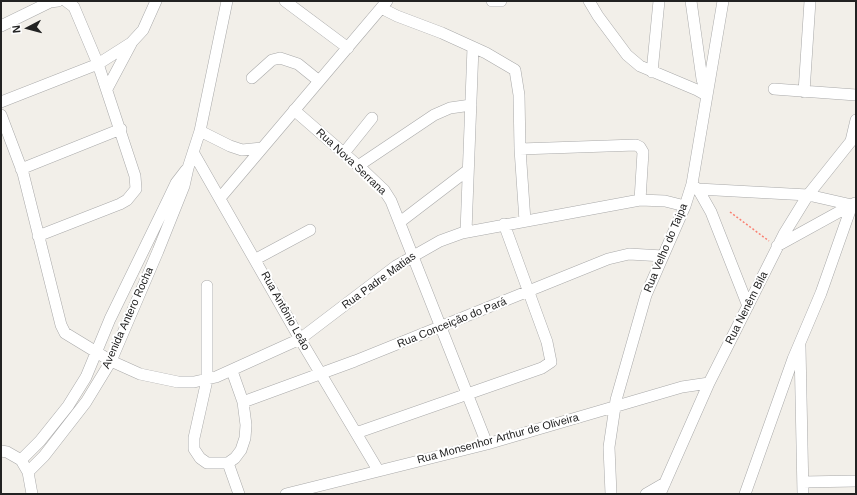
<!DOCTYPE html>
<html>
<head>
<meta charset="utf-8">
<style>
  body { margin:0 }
  #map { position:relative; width:857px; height:495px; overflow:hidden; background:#f2efe9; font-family:Helvetica,sans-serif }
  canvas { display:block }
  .frame { position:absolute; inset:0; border:2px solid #222; pointer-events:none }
  .north { position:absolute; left:8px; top:8px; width:40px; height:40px; -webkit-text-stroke:3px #fff; paint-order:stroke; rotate:264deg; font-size:11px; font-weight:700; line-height:16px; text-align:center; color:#222 }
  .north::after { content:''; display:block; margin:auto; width:14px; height:18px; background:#222; clip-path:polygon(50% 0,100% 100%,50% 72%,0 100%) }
</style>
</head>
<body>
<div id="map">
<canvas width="857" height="495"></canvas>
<div class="frame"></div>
<div class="north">N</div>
</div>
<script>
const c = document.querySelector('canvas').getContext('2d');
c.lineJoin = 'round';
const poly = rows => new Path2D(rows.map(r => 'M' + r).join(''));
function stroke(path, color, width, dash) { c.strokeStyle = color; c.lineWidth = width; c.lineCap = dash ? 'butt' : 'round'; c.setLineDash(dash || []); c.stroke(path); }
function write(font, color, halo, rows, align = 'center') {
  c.font = font + ' Helvetica,sans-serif'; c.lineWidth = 4; c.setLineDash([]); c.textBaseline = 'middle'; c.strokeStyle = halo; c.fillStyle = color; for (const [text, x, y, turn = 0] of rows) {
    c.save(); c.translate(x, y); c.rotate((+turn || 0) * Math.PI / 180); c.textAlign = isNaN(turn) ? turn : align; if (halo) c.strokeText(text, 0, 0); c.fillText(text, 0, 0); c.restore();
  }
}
const minor = poly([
  [285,1,348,48],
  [492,1,501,1],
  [589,1,598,16,627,55,640,66,697,90,706,95],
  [691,1,702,79,706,93],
  [381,8,397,16,442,33,486,53,515,70,519,95,520,149,525,221],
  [1,26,50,2,58,1],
  [652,72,659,1],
  [252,78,272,60,280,58,298,64,319,81],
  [107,89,131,44],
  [774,89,856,95],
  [804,92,810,1],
  [1,102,98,64,131,43,143,30,156,1],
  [294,110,363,170,384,190,391,201,487,444],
  [1,115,23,173,61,325,65,333,111,361,140,374,178,382,194,382,216,377,300,339,396,266,440,241,462,233,640,200,665,201,685,206],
  [200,131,230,146,242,150,262,148],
  [851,141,856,120],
  [520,149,636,145,640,147,643,152,640,200],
  [193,152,300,339,378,470],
  [344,153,372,118],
  [358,166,434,115,450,108,471,105],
  [21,169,121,129],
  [693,186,698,189,711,212,748,306],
  [698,189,808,195,852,205,821,293,793,359,745,494],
  [220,198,387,1],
  [400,222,468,170],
  [466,232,473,47],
  [38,236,120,204,127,200,136,189,135,176,98,64,74,7,66,1],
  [777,246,855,203],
  [256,259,310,230],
  [207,286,207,380,194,438,194,449,200,458,207,463,228,463,235,458,241,450,245,438,246,425,243,402,232,371],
  [800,347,803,494],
  [243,402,355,361,608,259,629,254,663,256],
  [356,433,542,368,551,362,547,342,504,224],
  [1,451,7,452,21,460,28,472,32,494],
  [21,460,40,441,68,406,86,377,110,319,168,200,176,183,186,170],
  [228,463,239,494],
  [28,472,44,456,86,402,111,361,158,251,184,186,188,168,200,131,227,1],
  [803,482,856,481],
  [286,494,487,444,682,387,709,383],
  [611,494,609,447,616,400,646,295,685,206,692,184,723,1],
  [646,494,665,483],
  [660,494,709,383,784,234,808,195,856,135]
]);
stroke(minor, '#a9a9a9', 12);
stroke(poly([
  [730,212,769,241]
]), '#fa8072', 1.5, [2, 2]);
stroke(minor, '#fff', 11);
write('11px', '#222', '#fff', [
  ["Rua Nova Serrana",351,162,43],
  ["Rua Velho do Taipa",666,248,-67],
  ["Rua Padre Matias",379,281,-36],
  ["Rua Nenêm Bila",747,308,-63],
  ["Rua Antônio Leão",285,311,61],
  ["Avenida Antero Rocha",128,318,-66],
  ["Rua Conceição do Pará",452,323,-22],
  ["Rua Monsenhor Arthur de Oliveira",498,439,-15]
]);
</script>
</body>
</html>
